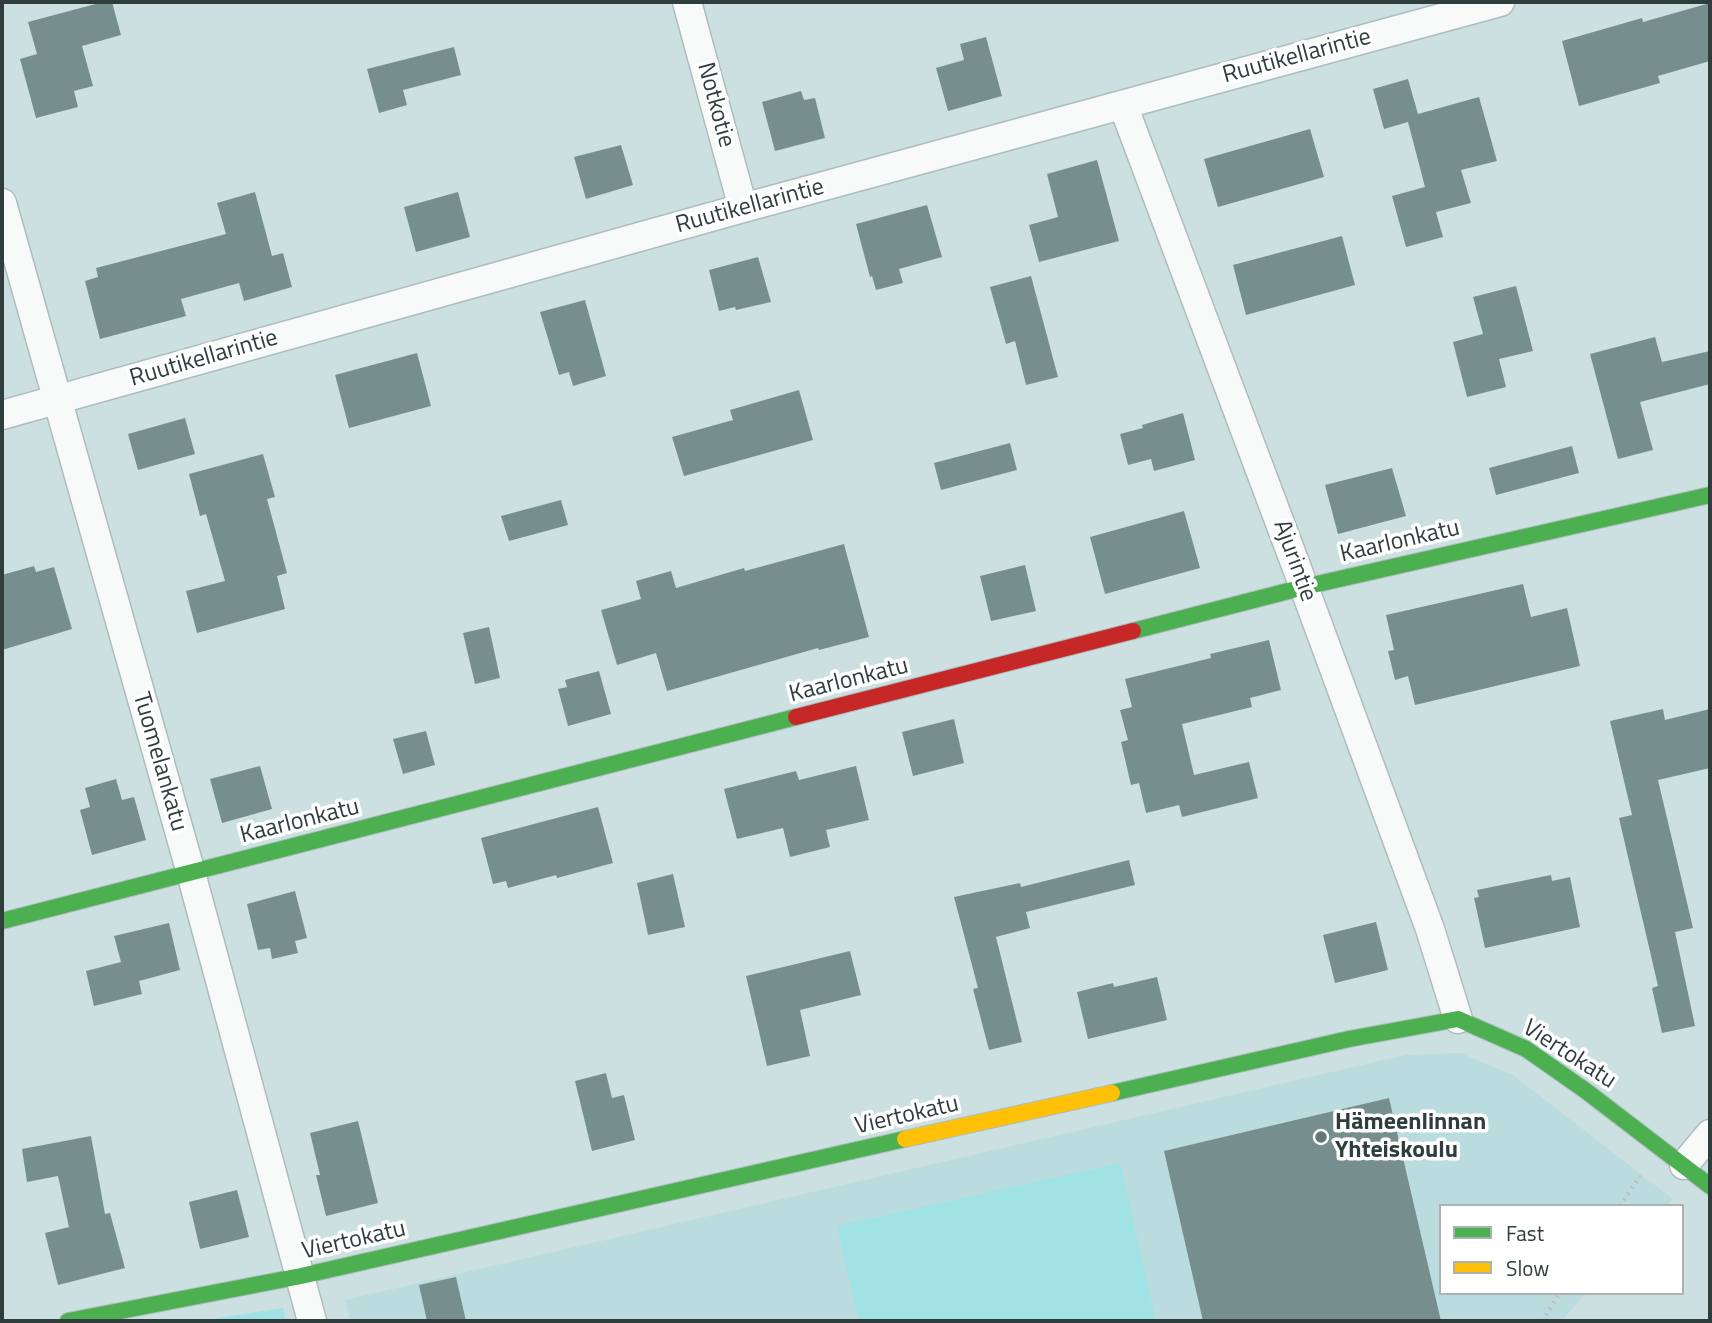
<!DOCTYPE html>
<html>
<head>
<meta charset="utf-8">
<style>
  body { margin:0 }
  #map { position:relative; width:1712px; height:1323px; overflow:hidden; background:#cde0e1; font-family:"Titillium Web",sans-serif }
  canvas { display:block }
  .frame { position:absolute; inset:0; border:4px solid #2f3d3d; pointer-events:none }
  .legend { position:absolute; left:1439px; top:1204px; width:245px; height:91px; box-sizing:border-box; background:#fff; border:2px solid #acb1b1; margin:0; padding:9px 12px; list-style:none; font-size:21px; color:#2f3d3d }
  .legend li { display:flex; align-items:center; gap:14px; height:35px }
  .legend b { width:35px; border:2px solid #acb1b1 }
</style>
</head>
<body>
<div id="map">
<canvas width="1712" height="1323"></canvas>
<div class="frame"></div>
<ul class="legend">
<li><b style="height:9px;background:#4caf50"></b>Fast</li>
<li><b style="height:9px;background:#ffc107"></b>Slow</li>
</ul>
</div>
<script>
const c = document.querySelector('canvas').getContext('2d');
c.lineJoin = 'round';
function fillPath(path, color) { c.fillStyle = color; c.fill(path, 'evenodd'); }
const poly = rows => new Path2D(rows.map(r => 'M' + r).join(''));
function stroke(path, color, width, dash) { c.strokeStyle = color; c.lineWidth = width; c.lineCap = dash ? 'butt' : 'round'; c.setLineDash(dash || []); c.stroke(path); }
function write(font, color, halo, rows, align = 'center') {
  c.font = font + ' "Titillium Web",sans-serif'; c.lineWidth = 7; c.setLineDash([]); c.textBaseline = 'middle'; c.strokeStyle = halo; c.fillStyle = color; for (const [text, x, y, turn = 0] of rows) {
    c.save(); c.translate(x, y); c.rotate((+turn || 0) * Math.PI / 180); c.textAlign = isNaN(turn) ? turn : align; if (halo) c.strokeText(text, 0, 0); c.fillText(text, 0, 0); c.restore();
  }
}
fillPath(poly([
  [1461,1053,1513,1075,1673,1199,1667,1206,1441,1206,1441,1293,1587,1293,1561,1321,350,1321,345,1300,1405,1055]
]), '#bbdcde');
fillPath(poly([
  [1120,1163,1156,1321,859,1321,837,1226],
  [283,1308,286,1321,198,1321]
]), '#a1e2e5');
fillPath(poly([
  [103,2,112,2,121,35,82,46,93,86,74,91,78,107,36,118,20,59,37,54,28,22],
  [1710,3,1710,61,1658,76,1660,83,1579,106,1562,41,1642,18,1643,22],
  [986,37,1002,96,948,111,936,68,964,60,960,44],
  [454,47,461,75,403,90,407,105,379,113,367,69],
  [1408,79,1418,114,1479,97,1497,161,1461,170,1471,203,1436,212,1443,237,1406,247,1392,196,1425,187,1408,122,1384,129,1373,89],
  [801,91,804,100,815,98,825,138,775,151,762,102],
  [1310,129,1324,177,1218,207,1204,159],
  [621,145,633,185,586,199,574,157],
  [1097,160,1119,241,1039,262,1029,225,1058,217,1047,174],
  [255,192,272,256,283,253,292,287,244,301,239,283,181,299,186,316,100,339,85,281,98,277,96,268,226,234,217,203],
  [458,192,470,237,416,252,404,207],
  [927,205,942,257,899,269,903,283,876,290,872,276,870,277,856,224],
  [1342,236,1355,285,1246,315,1233,265],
  [758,257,771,302,736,310,735,307,719,311,709,270],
  [1031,276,1058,377,1026,385,1015,341,1006,344,990,287],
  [1516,286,1533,351,1499,359,1506,387,1467,397,1453,342,1483,334,1473,297],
  [585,300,606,376,573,386,569,372,559,375,540,312],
  [1655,337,1662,362,1710,351,1710,384,1640,402,1653,450,1618,459,1590,354],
  [417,353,431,406,349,428,335,375],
  [799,390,813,440,684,476,672,437,733,420,730,410],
  [1183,413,1195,460,1154,471,1151,459,1128,465,1120,434,1143,428,1142,425],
  [185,418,195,454,138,470,128,434],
  [1010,443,1017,470,941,490,934,463],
  [1572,446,1579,473,1496,495,1489,468],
  [263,454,275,497,267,499,287,573,277,576,285,609,197,633,186,591,225,581,206,514,200,516,189,474],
  [1392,468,1406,516,1338,534,1325,485],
  [561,500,568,525,509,541,501,516],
  [1184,511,1200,568,1105,594,1090,537],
  [844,544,869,637,819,650,818,648,667,691,656,653,617,665,601,610,641,599,636,581,671,571,676,588,744,568,745,571],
  [1025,565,1036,611,991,621,980,576],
  [34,566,36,572,54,567,72,629,2,650,2,575],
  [1523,584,1531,617,1567,608,1580,666,1415,705,1408,676,1395,680,1388,651,1394,650,1386,615],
  [489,627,500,678,475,684,463,633],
  [1269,640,1281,690,1250,698,1252,707,1182,724,1194,775,1249,762,1258,798,1182,817,1179,805,1146,813,1139,783,1131,785,1121,742,1128,740,1120,710,1132,707,1125,679,1211,658,1210,654],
  [599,671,611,714,568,726,558,689,567,687,565,680],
  [1663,709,1665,720,1710,709,1710,768,1658,780,1693,928,1675,932,1695,1026,1662,1033,1652,988,1658,986,1619,818,1632,815,1610,721],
  [954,719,964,763,913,776,902,732],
  [426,731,435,765,403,774,393,739],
  [260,766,272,809,222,823,210,779],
  [856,766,869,820,826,830,830,847,790,857,783,828,737,839,724,789,796,771,799,780],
  [116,779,122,800,134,797,146,840,92,855,80,810,90,807,85,788],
  [598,807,613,863,557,878,556,875,508,888,506,881,493,884,481,838],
  [1129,860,1135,885,1026,912,1030,928,996,937,1022,1042,989,1050,973,989,978,988,954,897,1020,883,1021,887],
  [673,874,685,927,648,935,637,883],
  [1551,875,1552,881,1570,877,1580,927,1485,948,1474,898,1479,897,1477,890],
  [295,891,307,938,295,941,298,953,272,959,270,948,258,950,247,904],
  [1376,922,1388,970,1335,983,1323,935],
  [169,923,180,970,139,981,142,994,94,1006,86,971,121,962,114,936],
  [850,951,861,995,800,1010,810,1056,767,1066,746,976],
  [1157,977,1167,1020,1088,1039,1077,992,1113,983,1114,987],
  [606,1073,612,1098,624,1095,635,1140,592,1151,575,1081],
  [1389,1098,1441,1321,1203,1321,1164,1151],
  [358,1121,378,1203,326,1216,316,1175,320,1175,310,1133],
  [91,1136,105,1214,110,1213,125,1268,58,1285,45,1233,69,1227,58,1176,27,1182,22,1149],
  [237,1190,249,1237,200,1249,189,1202],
  [456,1277,466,1321,427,1321,419,1285]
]), '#778e8f');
const street = poly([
  [687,2,743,208],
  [1123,105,1304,587,1430,929,1458,1019],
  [2,203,191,873,312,1321],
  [2,415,743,208,1500,2],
  [1684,1165,1710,1134]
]);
const fast = poly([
  [1133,631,1304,587,1710,495],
  [2,921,796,717],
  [1112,1093,1349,1039,1458,1019,1526,1049,1586,1091,1710,1186],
  [68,1321,301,1276,905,1139]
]);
const slow = poly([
  [905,1139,1112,1093]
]);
const jam = poly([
  [796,717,1133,631]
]);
stroke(street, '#adbcbe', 31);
stroke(fast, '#adbcbe', 18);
stroke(slow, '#adbcbe', 18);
stroke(jam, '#adbcbe', 18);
stroke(poly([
  [1620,1206,1640,1176],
  [1542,1321,1560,1293]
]), '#b9c1c1', 4.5, [2, 5]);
stroke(street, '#f8fafa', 28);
stroke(fast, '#4caf50', 16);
stroke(slow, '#ffc107', 16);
stroke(jam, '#c62828', 16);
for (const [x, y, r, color] of [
  [1321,1137,7,"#667676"]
]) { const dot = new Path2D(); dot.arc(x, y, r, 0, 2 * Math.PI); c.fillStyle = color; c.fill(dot); stroke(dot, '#fff', 2.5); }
write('24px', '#2f3d3d', '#fff', [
  ["Ruutikellarintie",1297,57,-15],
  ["Notkotie",715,105,75],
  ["Ruutikellarintie",750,207,-15],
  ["Ruutikellarintie",204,359,-16],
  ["Kaarlonkatu",1400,542,-13],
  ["Ajurintie",1294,561,70],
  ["Kaarlonkatu",849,681,-14],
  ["Tuomelankatu",159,762,74],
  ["Kaarlonkatu",300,822,-14],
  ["Viertokatu",1569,1055,33],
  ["Viertokatu",907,1116,-13],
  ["Viertokatu",354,1241,-13]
]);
write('bold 24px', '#2f3d3d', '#fff', [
  ["Hämeenlinnan",1335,1123],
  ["Yhteiskoulu",1335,1151]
], 'left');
</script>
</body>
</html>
